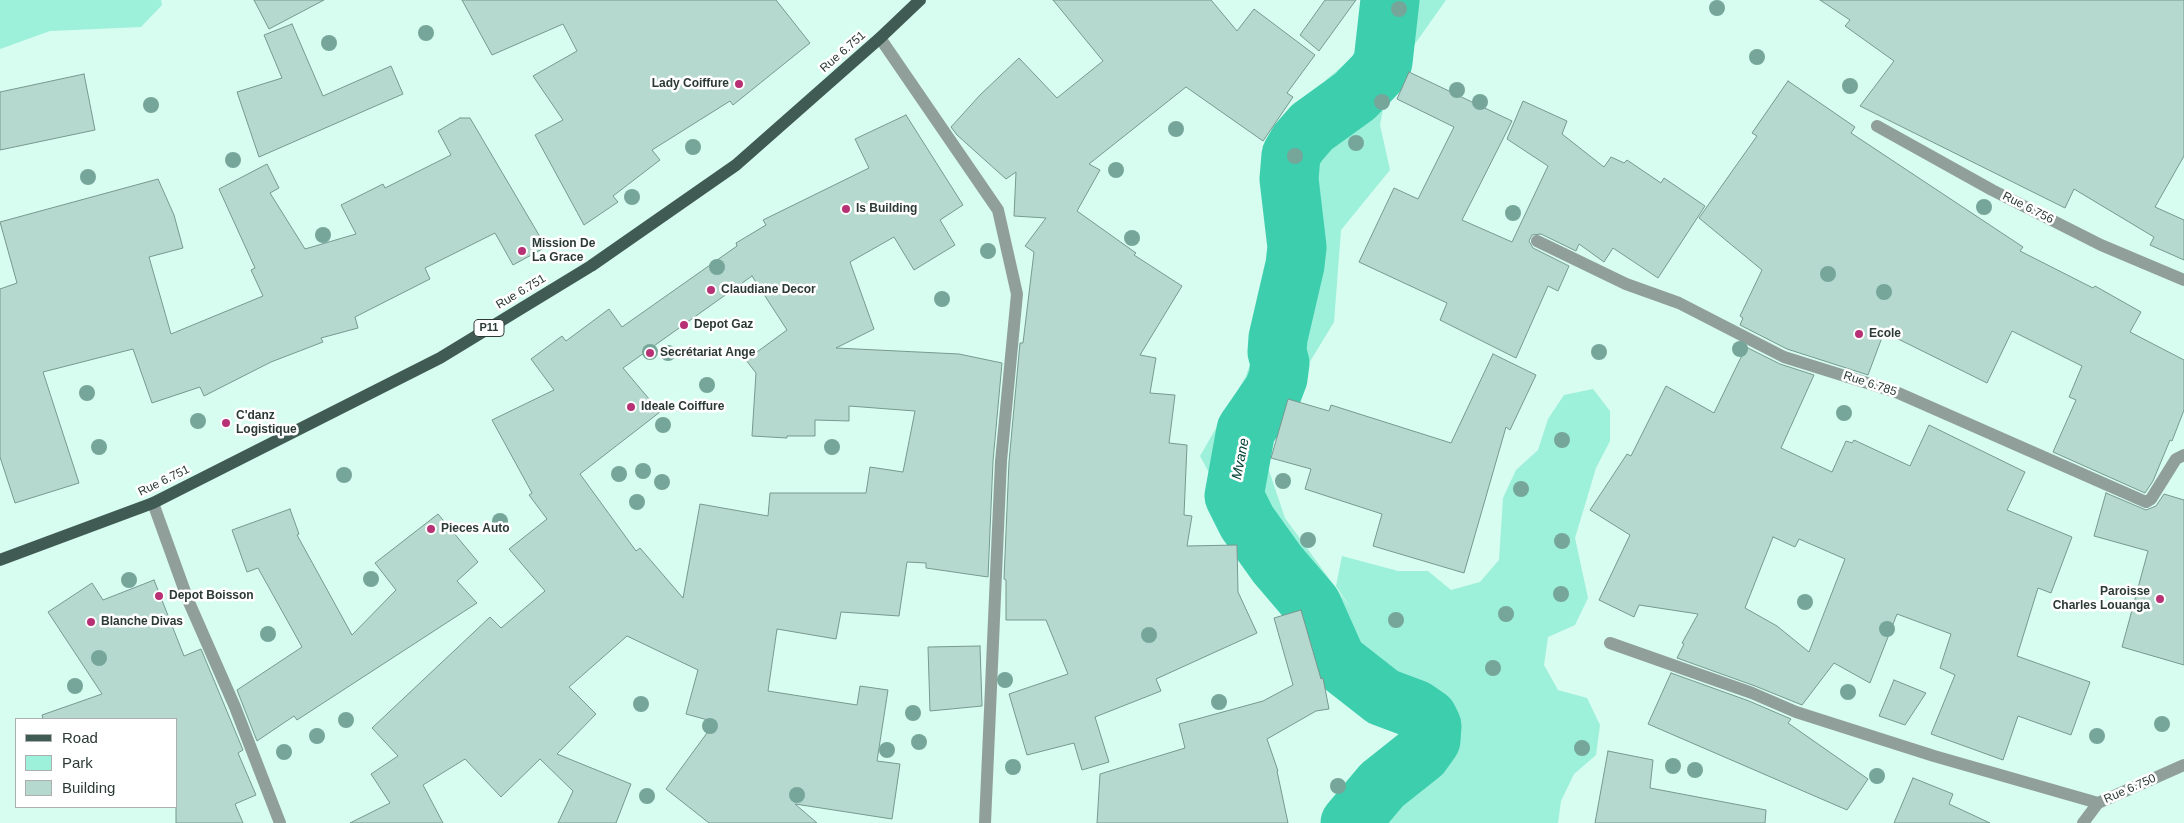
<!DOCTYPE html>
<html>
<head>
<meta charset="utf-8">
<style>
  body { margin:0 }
  #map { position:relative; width:2184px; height:823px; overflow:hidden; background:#d7fcf0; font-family:Helvetica,sans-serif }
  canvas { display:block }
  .legend { position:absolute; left:15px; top:718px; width:162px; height:90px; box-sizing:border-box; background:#fff; border:1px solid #abb0af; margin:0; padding:6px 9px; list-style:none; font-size:15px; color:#2c3a36 }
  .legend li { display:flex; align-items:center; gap:10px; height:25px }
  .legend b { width:25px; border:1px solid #abb0af }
</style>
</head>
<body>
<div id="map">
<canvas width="2184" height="823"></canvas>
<ul class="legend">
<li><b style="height:6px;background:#405b53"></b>Road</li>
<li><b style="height:14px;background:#9df0d9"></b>Park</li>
<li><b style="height:14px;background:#b5d9ce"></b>Building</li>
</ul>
</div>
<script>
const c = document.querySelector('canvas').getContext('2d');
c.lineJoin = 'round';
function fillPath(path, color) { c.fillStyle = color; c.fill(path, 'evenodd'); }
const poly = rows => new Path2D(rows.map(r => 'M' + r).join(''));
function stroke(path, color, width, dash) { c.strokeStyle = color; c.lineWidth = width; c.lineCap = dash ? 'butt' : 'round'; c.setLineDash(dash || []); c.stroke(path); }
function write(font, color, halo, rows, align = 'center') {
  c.font = font + ' Helvetica,sans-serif'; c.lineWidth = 5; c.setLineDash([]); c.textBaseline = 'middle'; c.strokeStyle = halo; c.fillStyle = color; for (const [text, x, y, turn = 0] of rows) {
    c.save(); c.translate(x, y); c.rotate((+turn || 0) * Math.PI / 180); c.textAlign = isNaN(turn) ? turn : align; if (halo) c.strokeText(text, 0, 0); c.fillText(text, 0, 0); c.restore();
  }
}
fillPath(poly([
  [0,0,161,0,162,5,141,27,50,31,0,49],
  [1384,0,1446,0,1388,82,1380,125,1390,170,1341,230,1334,322,1260,444,1285,518,1352,610,1336,586,1342,556,1398,571,1428,571,1451,590,1480,582,1499,560,1503,498,1516,470,1538,450,1548,419,1564,395,1593,389,1610,411,1610,441,1596,468,1575,538,1588,598,1575,625,1548,637,1544,665,1558,690,1587,698,1600,725,1596,755,1574,774,1561,801,1558,823,1321,823,1338,806,1361,773,1397,744,1404,730,1367,707,1335,676,1304,607,1268,581,1200,456,1246,376,1256,346,1280,142,1326,80,1362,49,1378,21,1384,8]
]), '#9df0d9');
stroke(poly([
  [1350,823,1382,785,1421,754,1431,740,1432,726,1428,718,1415,709,1383,697,1337,661,1312,605,1277,564,1247,522,1234,496,1246,430,1273,391,1278,378,1280,363,1277,352,1278,338,1295,265,1297,247,1289,179,1291,155,1298,143,1312,127,1355,96,1377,73,1383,62,1390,0]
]), '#3dceae', 59);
const building = poly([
  [254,0,324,0,269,29,254,0],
  [462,0,776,0,810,43,733,105,730,101,652,150,660,160,613,196,618,202,584,225,535,135,563,120,533,76,577,51,563,24,492,55,462,0],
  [1053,0,1211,0,1237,31,1254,9,1315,55,1287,93,1293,97,1263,141,1186,87,1089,164,1100,170,1077,211,1136,253,1134,255,1182,286,1140,355,1156,358,1150,393,1175,395,1169,443,1187,445,1184,515,1192,516,1187,546,1237,545,1238,592,1257,633,1156,679,1161,691,1095,717,1109,762,1082,770,1074,743,1027,755,1009,694,1068,674,1046,620,1006,620,1006,580,1004,579,1009,462,1020,343,1023,343,1034,252,1025,246,1046,218,1014,216,1016,172,1006,179,957,135,951,127,980,95,1019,58,1057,98,1103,61,1053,0],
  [1325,0,1356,0,1319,51,1300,35,1325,0],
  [1820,0,2184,0,2184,156,2155,207,2184,220,2184,260,2150,245,2154,237,2074,189,2065,208,1860,106,1894,61,1845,26,1850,20,1820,0],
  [292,24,323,96,391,66,403,94,259,157,237,92,282,78,264,35,292,24],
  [1409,72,1512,121,1462,220,1512,242,1548,166,1507,139,1523,101,1567,121,1562,134,1604,167,1611,157,1624,163,1627,160,1661,183,1664,178,1705,206,1658,278,1613,248,1604,262,1579,244,1576,251,1541,234,1532,235,1529,241,1533,248,1569,266,1558,291,1548,286,1516,358,1440,320,1447,303,1359,262,1394,188,1418,199,1454,127,1397,99,1409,72],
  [84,74,95,130,0,150,0,92,84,74],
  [1788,81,1855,127,1851,133,2023,247,2020,251,2093,288,2095,286,2141,312,2130,332,2184,360,2184,410,2172,441,2170,440,2153,481,2145,493,2053,452,2076,400,2069,397,2082,366,2012,331,1987,383,1884,332,1868,375,1787,349,1740,325,1743,318,1740,316,1762,270,1699,218,1757,136,1752,133,1788,81],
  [906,115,963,205,940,220,955,245,914,270,894,237,850,262,874,329,836,348,959,354,1002,363,993,461,988,577,926,568,926,563,907,562,899,616,841,612,836,639,777,629,768,691,857,705,860,686,888,690,877,761,900,764,892,819,795,804,817,823,709,823,666,789,715,722,686,714,698,670,627,636,569,687,596,714,557,754,631,784,616,823,558,823,573,791,540,759,501,797,465,759,423,785,443,823,350,823,390,803,371,774,398,756,372,728,490,617,501,628,545,591,509,549,547,519,529,495,532,493,492,420,554,390,531,359,562,336,566,341,609,309,622,327,737,246,736,243,766,225,763,220,869,168,855,139,906,115],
  [752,276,787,330,746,360,756,373,752,436,787,438,787,436,815,436,815,420,849,421,849,406,915,411,903,472,870,467,866,493,770,493,768,516,700,504,683,598,640,548,636,551,580,474,660,412,623,368,752,276],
  [460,118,470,118,546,247,513,265,495,233,425,268,430,279,355,317,358,328,321,338,323,342,271,362,204,396,200,387,152,403,133,349,43,372,79,483,15,503,0,457,0,289,17,283,0,222,158,179,174,215,183,248,149,257,171,334,263,296,251,270,255,268,219,189,267,164,279,188,270,193,305,249,356,234,341,205,383,184,385,188,451,155,438,131,460,118],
  [1746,347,1780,364,1814,375,1781,448,1832,472,1846,441,1852,443,1854,440,1910,466,1929,425,2025,472,2007,510,2072,537,2051,593,2038,588,2017,656,2090,682,2071,735,2018,716,2003,760,1931,734,1955,675,1940,668,1951,634,1897,614,1870,683,1834,663,1802,705,1755,686,1677,658,1684,644,1682,643,1698,614,1639,605,1634,617,1599,600,1630,535,1590,510,1627,454,1631,456,1666,386,1714,413,1746,347],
  [1773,537,1795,547,1799,539,1845,559,1809,652,1777,626,1745,608,1773,537],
  [1493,354,1536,375,1510,430,1506,427,1464,573,1373,546,1382,514,1305,489,1311,469,1271,458,1288,399,1329,411,1331,405,1451,443,1493,354],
  [2106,493,2146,510,2156,506,2164,494,2184,500,2184,665,2122,647,2148,551,2094,536,2106,493],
  [290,509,299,534,297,535,352,635,396,590,375,563,438,514,478,562,457,581,477,603,297,720,294,716,257,741,237,690,302,647,258,568,247,572,232,530,290,509],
  [154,580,184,656,201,649,243,750,238,753,256,795,235,804,243,823,176,823,176,719,43,719,42,715,102,694,48,612,92,583,103,600,154,580],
  [1301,610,1321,679,1323,678,1329,709,1316,711,1267,739,1278,771,1277,771,1288,823,1097,823,1100,774,1185,748,1179,724,1263,701,1293,685,1274,618,1301,610],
  [980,646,982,706,930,711,928,647,980,646],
  [1671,673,1749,701,1791,719,1788,723,1868,779,1847,810,1648,724,1671,673],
  [1894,680,1926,693,1905,725,1879,716,1894,680],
  [1608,751,1653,760,1650,788,1766,810,1765,823,1595,823,1608,751],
  [1913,778,1953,794,1949,804,1990,823,1894,823,1913,778]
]);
fillPath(building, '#b5d9ce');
stroke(building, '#77998f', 1);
stroke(poly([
  [880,38,998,210,1017,294,1001,461,985,823],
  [1877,126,1992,190,2101,245,2184,280],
  [1537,241,1626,284,1679,303,1784,357,1896,392,2146,502,2151,499,2176,459,2184,455],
  [153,503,188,600,235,707,280,823],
  [1610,643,1752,693,1796,712,1934,756,2098,803],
  [2083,823,2098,803,2184,765]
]), '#909f9a', 12);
stroke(poly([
  [0,560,153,503,440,358,591,266,736,165,880,38,920,0]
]), '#405b53', 12);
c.fillStyle = '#76a699';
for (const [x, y] of [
  [1717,8],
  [1399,9],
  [426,33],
  [329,43],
  [1757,57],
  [1850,86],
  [1457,90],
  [1382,102],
  [1480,102],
  [151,105],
  [1176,129],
  [1356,143],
  [693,147],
  [1295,156],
  [233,160],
  [1116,170],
  [88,177],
  [632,197],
  [1984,207],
  [1513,213],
  [323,235],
  [1132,238],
  [988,251],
  [717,267],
  [1828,274],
  [1884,292],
  [942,299],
  [1740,349],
  [650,352],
  [1599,352],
  [668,353],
  [707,385],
  [87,393],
  [1844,413],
  [198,421],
  [663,425],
  [1562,440],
  [99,447],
  [832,447],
  [643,471],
  [619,474],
  [344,475],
  [1283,481],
  [662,482],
  [1521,489],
  [637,502],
  [500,521],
  [1308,540],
  [1562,541],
  [371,579],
  [129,580],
  [1561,594],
  [1805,602],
  [1506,614],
  [1396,620],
  [1887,629],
  [268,634],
  [1149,635],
  [99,658],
  [1493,668],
  [1005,680],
  [75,686],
  [1848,692],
  [1219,702],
  [641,704],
  [913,713],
  [346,720],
  [2162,724],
  [710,726],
  [317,736],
  [2097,736],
  [919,742],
  [1582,748],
  [887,750],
  [284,752],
  [1673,766],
  [1013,767],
  [1695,770],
  [1877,776],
  [1338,786],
  [797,795],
  [647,796]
]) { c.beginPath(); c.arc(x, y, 8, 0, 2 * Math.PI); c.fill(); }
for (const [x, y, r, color] of [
  [739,84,5,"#b73174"],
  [846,209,5,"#b73174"],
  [522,251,5,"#b73174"],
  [711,290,5,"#b73174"],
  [684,325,5,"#b73174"],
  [1859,334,5,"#b73174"],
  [650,353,5,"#b73174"],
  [631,407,5,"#b73174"],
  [226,423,5,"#b73174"],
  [431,529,5,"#b73174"],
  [159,596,5,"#b73174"],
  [2160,599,5,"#b73174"],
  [91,622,5,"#b73174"]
]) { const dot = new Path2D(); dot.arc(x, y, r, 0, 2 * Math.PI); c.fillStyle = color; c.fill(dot); stroke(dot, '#fff', 2); }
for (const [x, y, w] of [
  [489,328,30]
]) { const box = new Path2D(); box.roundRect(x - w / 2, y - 8.5, w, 17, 4); c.fillStyle = '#fff'; c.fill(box); stroke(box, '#2c3a36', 1); }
write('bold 11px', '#2c3a36', null, [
  ["P11",489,328]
]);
write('12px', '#2c3a36', '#fff', [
  ["Rue 6.751",843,52,-41],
  ["Rue 6.756",2028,208,27],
  ["Rue 6.751",521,292,-31],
  ["Rue 6.785",1870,384,18],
  ["Rue 6.751",164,481,-26],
  ["Rue 6.750",2130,789,-24]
]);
write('bold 12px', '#2c3a36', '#fff', [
  ["Lady Coiffure",729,84,"right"],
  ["Is Building",856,209],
  ["Mission De",532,244],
  ["La Grace",532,258],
  ["Claudiane Decor",721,290],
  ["Depot Gaz",694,325],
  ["Ecole",1869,334],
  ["Secrétariat Ange",660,353],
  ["Ideale Coiffure",641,407],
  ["C'danz",236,416],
  ["Logistique",236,430],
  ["Pieces Auto",441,529],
  ["Paroisse",2150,592,"right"],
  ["Charles Louanga",2150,606,"right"],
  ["Depot Boisson",169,596],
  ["Blanche Divas",101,622]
], 'left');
write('italic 14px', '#034437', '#fff', [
  ["Mvane",1241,459,-79]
]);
</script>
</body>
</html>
